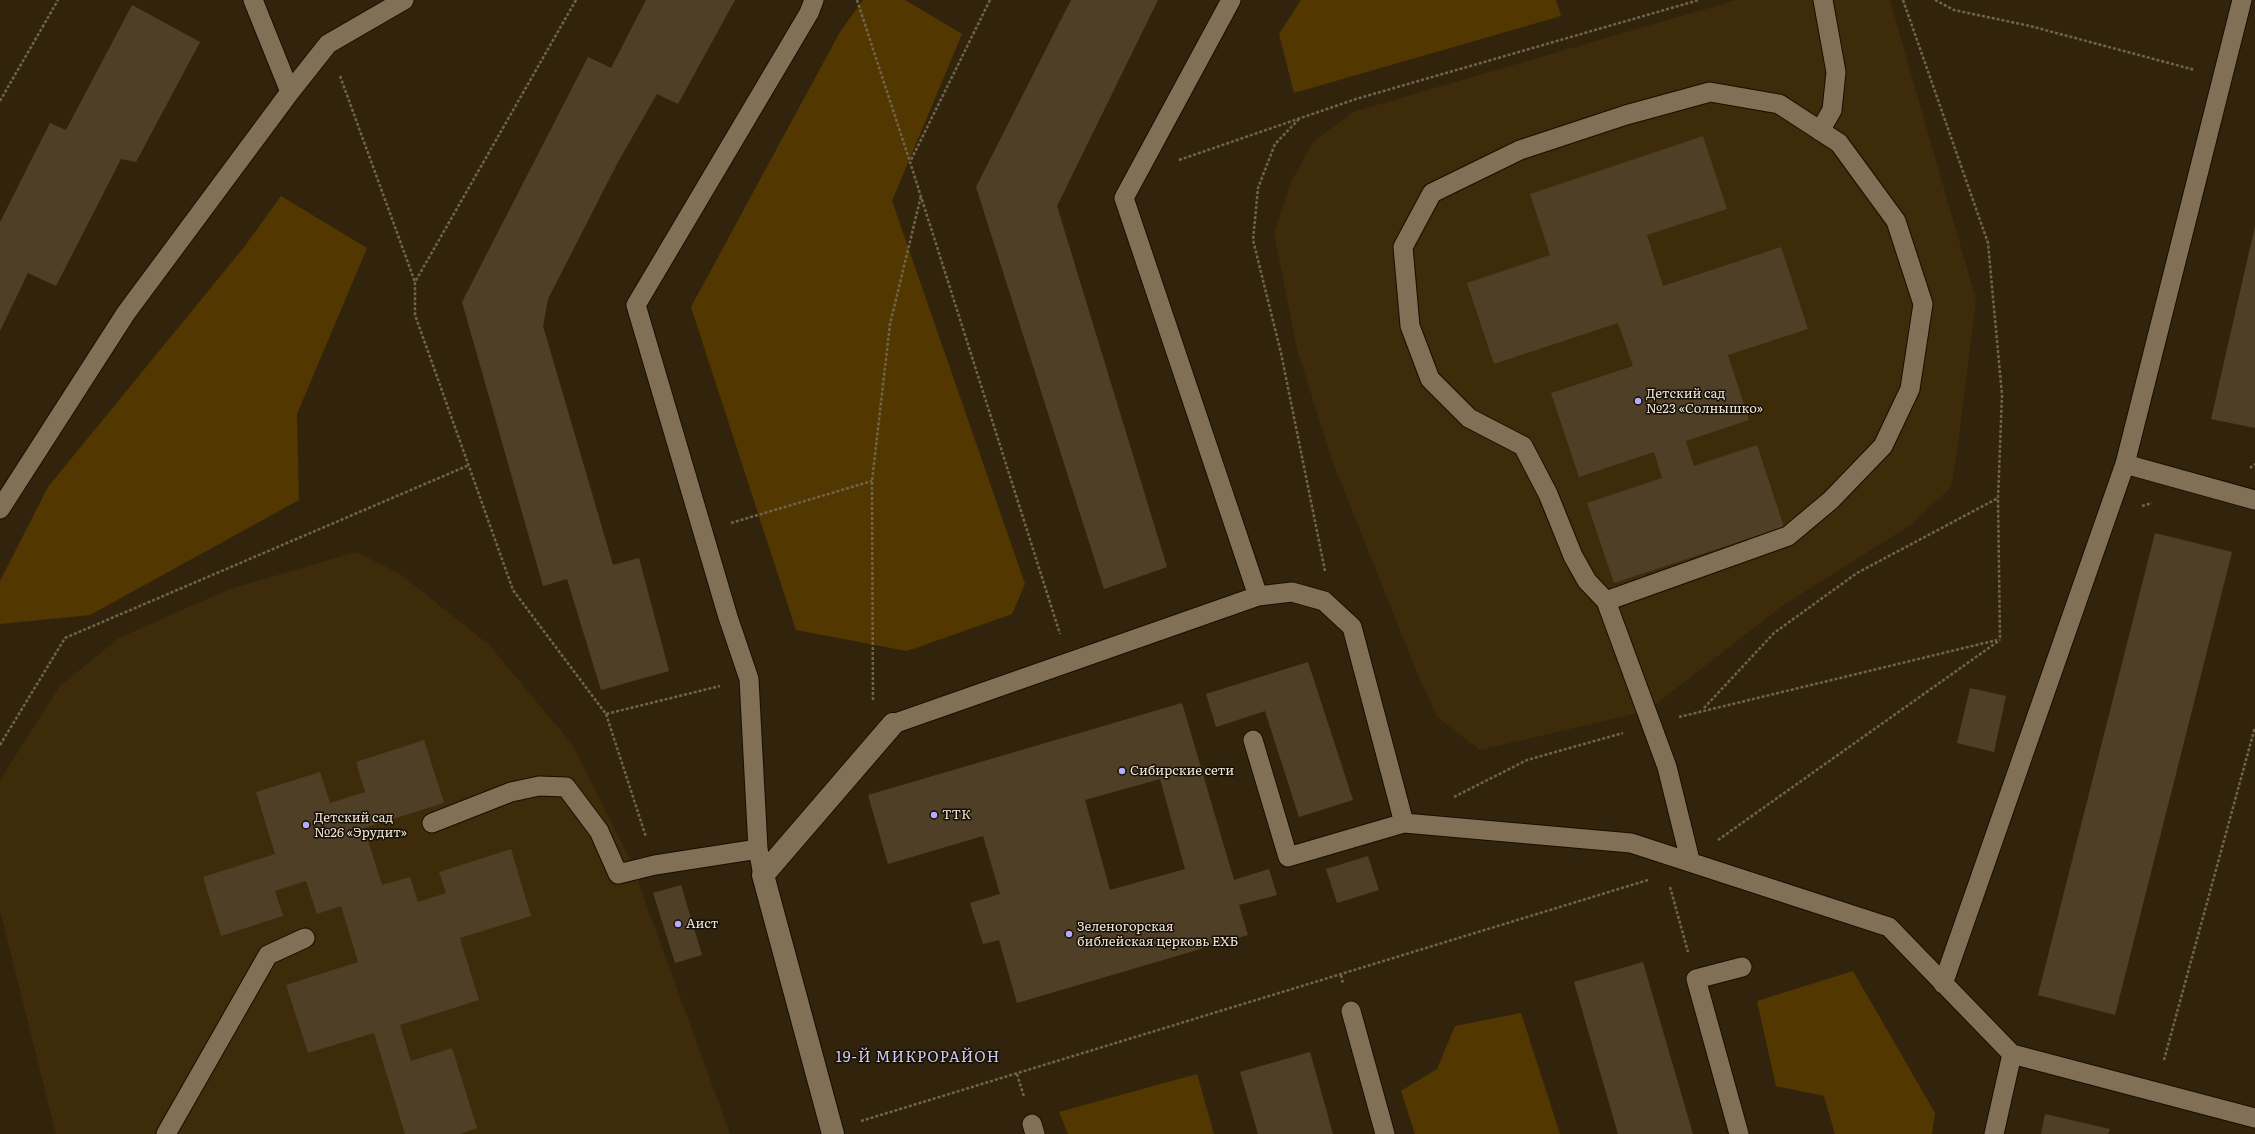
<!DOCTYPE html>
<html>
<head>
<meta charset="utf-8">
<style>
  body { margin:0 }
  canvas { display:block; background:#32240c }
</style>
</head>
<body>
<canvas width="2255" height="1134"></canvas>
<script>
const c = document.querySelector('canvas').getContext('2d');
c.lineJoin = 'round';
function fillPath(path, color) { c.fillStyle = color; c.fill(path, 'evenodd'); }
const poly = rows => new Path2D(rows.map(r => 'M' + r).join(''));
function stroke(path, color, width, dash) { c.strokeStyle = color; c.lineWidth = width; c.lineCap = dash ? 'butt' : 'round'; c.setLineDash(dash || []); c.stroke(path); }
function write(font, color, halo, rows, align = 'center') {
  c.font = font + ' Literata,serif'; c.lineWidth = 3; c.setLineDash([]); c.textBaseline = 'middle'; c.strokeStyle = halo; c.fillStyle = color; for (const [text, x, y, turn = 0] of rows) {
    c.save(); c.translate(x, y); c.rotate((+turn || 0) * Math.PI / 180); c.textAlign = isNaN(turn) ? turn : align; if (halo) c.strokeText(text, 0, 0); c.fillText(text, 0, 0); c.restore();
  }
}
fillPath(poly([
  [1736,0,1890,0,1976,300,1957,452,1951,487,1912,524,1782,606,1647,711,1480,750,1437,717,1416,670,1332,460,1297,349,1274,233,1291,183,1312,143,1353,112],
  [356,552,400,574,489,645,572,744,635,870,641,890,730,1134,56,1134,0,910,0,780,60,686,119,638,230,589]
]), '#3d2b0a');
fillPath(poly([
  [863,0,905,0,962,34,892,201,1025,584,1012,614,907,651,796,630,691,307,840,32],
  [1301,0,1556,0,1561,16,1294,93,1279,34],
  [281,196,367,248,297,414,299,500,90,615,0,624,0,581,48,487,245,246],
  [1853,971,1935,1113,1932,1134,1835,1134,1824,1096,1776,1086,1757,1001],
  [1521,1013,1560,1134,1415,1134,1401,1091,1437,1069,1455,1026],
  [1197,1074,1214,1134,1068,1134,1059,1112]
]), '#523700');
fillPath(poly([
  [646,0,735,0,678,104,657,94,618,162,548,299,543,326,613,565,639,558,669,671,601,690,567,579,543,586,462,302,588,57,611,68],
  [1071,0,1158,0,1057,206,1167,567,1104,589,976,187],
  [132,5,200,42,136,162,121,159,56,286,28,273,0,331,0,222,50,123,66,130],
  [1703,136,1727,209,1647,235,1663,286,1781,247,1808,329,1728,355,1749,420,1686,441,1694,466,1757,445,1784,527,1614,583,1587,503,1662,478,1654,452,1579,477,1551,393,1633,366,1618,323,1494,364,1467,283,1550,255,1530,194],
  [2255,226,2255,428,2211,419],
  [2155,533,2232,552,2115,1015,2038,995],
  [1308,662,1353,800,1299,817,1265,711,1216,727,1206,694],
  [1970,688,2006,696,1994,752,1957,743],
  [1182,703,1234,880,1269,869,1277,895,1239,905,1248,935,1017,1003,999,940,983,944,970,903,1000,894,983,836,888,864,868,795],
  [1160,779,1185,869,1110,890,1085,800],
  [424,740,444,803,364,828,382,885,410,877,418,902,446,893,439,872,511,849,531,916,460,938,479,1000,400,1025,411,1061,452,1048,477,1128,460,1134,405,1134,374,1033,308,1053,286,985,358,962,341,906,317,914,306,881,275,891,283,916,221,936,203,877,275,854,256,792,320,772,330,803,365,792,356,762],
  [1368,856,1379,890,1337,903,1326,869],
  [681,885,702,955,675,963,653,893],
  [1643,962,1651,990,1693,1134,1618,1134,1574,982],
  [1310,1052,1333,1134,1258,1134,1240,1072],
  [2045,1114,2110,1129,2108,1134,2041,1134]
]), '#4f3f27');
const service = poly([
  [253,0,290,92,328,44,404,0],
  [1231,0,1124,198,1258,596],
  [1820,131,1832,110,1836,72,1823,0],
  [2125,464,2255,500],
  [0,509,126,313,290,92],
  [1606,601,1788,536,1831,500,1883,446,1910,389,1923,304,1896,221,1839,143,1779,104,1710,92,1626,115,1520,150,1432,193,1403,247,1410,326,1430,379,1469,418,1523,446,1548,494,1573,556,1587,581,1606,601,1667,767,1690,860],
  [893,724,1258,596,1292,592,1324,601,1352,627,1404,823,1631,843,1889,927,2012,1054,2255,1118],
  [1253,740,1288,857,1404,823],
  [432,823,511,792,539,786,566,787,599,831,618,874,655,865,758,849],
  [763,875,758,849,749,679,728,617,636,305,809,13,814,0],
  [1943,984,2125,464,2242,0],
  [1351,1011,1385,1134],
  [1032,1124,1035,1134],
  [166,1134,268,955,305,938],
  [1739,1134,1696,979,1742,967],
  [1994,1134,2012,1054]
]);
const minor = poly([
  [833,1134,763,875,893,724]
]);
stroke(service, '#1a0d00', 21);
stroke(minor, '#1a0d00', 24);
stroke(poly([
  [576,0,415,282,415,315,513,590,606,714,720,686],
  [857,0,910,162],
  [990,0,910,162,1060,634],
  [1903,0,1988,243,2002,395,1998,498,2000,640],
  [1935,0,1954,10,2030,26,2195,70],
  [340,76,415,282],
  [0,101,58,0],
  [1299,119,1275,144,1258,188,1253,240,1281,353,1325,571],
  [1179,160,1356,99,1699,0],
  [2250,468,2255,464],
  [2142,506,2152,503],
  [731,523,872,481],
  [873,700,872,481,890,324,921,196],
  [1704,708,1774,633,1857,573,1998,498],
  [606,714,646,837],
  [1679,717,1997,640],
  [0,745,65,638,467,466],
  [1454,797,1527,760,1623,733],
  [1718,840,2000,640],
  [1670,887,1688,952],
  [1341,975,1343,984],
  [2164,1060,2255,727],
  [1017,1074,1024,1097],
  [861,1121,1648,880]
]), '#70644e', 2.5, [3, 2]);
stroke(service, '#817056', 19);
stroke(minor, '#817056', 22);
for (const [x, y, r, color] of [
  [1638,401,4,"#b4acf9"],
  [1122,771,4,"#b4acf9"],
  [934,815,4,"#b4acf9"],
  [306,825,4,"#b4acf9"],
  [678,924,4,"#b4acf9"],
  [1069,934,4,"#b4acf9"]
]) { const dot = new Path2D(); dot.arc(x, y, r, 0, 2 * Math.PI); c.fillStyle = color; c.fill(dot); stroke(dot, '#150f05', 1.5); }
write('13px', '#efe6d7', '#150f05', [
  ["Детский сад",1646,394],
  ["№23 «Солнышко»",1646,409],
  ["Сибирские сети",1130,771],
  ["ТТК",942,815],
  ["Детский сад",314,818],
  ["№26 «Эрудит»",314,833],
  ["Аист",686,924],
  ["Зеленогорская",1077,927],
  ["библейская церковь ЕХБ",1077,942]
], 'left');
c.letterSpacing = '1px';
write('15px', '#cdcaf5', '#150f05', [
  ["19-Й МИКРОРАЙОН",918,1058]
]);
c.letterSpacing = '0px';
</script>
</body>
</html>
